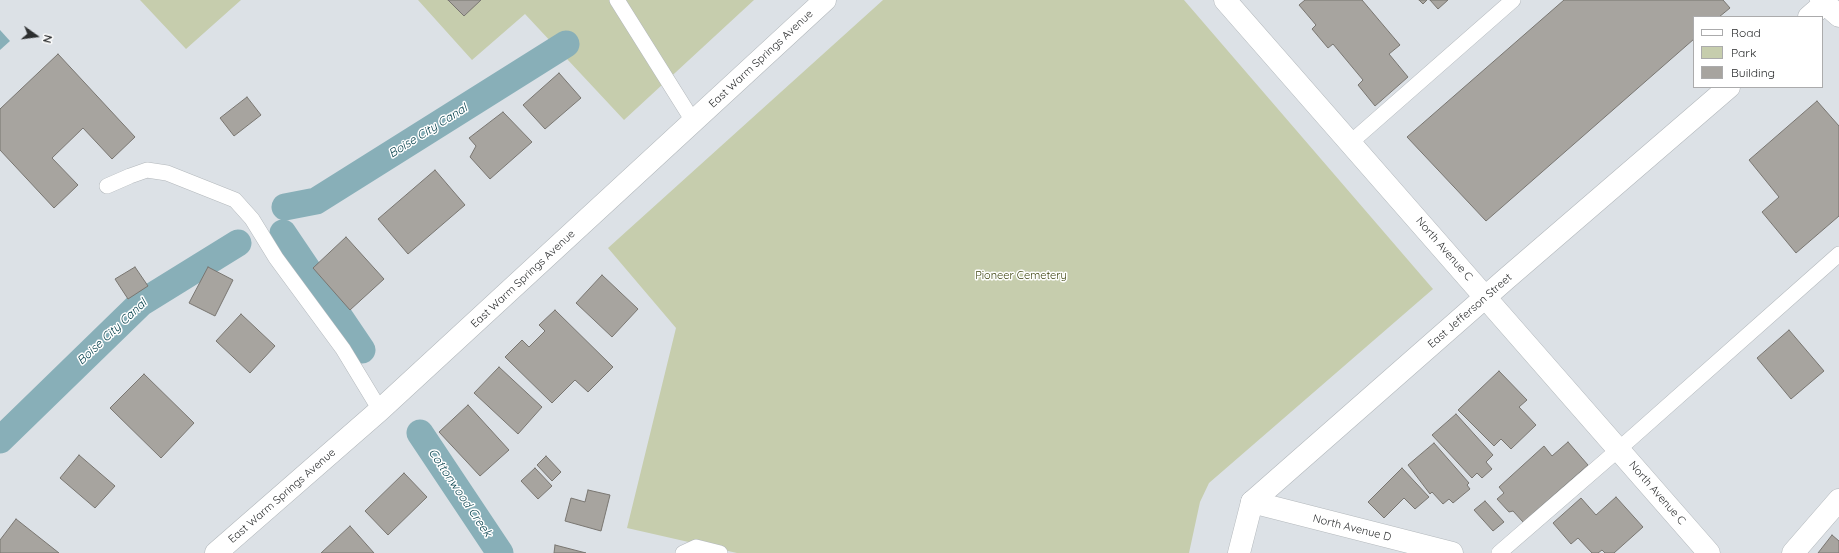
<!DOCTYPE html>
<html>
<head>
<meta charset="utf-8">
<style>
  body { margin:0 }
  #map { position:relative; width:1839px; height:553px; overflow:hidden; background:#dce1e6; font-family:Quicksand,sans-serif }
  canvas { display:block }
  .legend { position:absolute; left:1693px; top:16px; width:130px; height:72px; box-sizing:border-box; background:#fff; border:1px solid #ababac; margin:0; padding:5px 7px; list-style:none; font-size:12px; color:#2c2e2f }
  .legend li { display:flex; align-items:center; gap:8px; height:20px }
  .legend b { width:20px; border:1px solid #ababac }
  .north { position:absolute; left:16px; top:16px; width:40px; height:40px; -webkit-text-stroke:3px #fff; paint-order:stroke; rotate:104deg; font-size:11px; font-weight:700; line-height:16px; text-align:center; color:#2c2e2f }
  .north::after { content:''; display:block; margin:auto; width:14px; height:18px; background:#2c2e2f; clip-path:polygon(50% 0,100% 100%,50% 72%,0 100%) }
</style>
</head>
<body>
<div id="map">
<canvas width="1839" height="553"></canvas>
<ul class="legend">
<li><b style="height:5px;background:#fff"></b>Road</li>
<li><b style="height:11px;background:#c6cdad"></b>Park</li>
<li><b style="height:11px;background:#a7a49f"></b>Building</li>
</ul>
<div class="north">N</div>
</div>
<script>
const c = document.querySelector('canvas').getContext('2d');
c.lineJoin = 'round';
function fillPath(path, color) { c.fillStyle = color; c.fill(path, 'evenodd'); }
const poly = rows => new Path2D(rows.map(r => 'M' + r).join(''));
function stroke(path, color, width, dash) { c.strokeStyle = color; c.lineWidth = width; c.lineCap = dash ? 'butt' : 'round'; c.setLineDash(dash || []); c.stroke(path); }
function write(font, color, halo, rows, align = 'center') {
  c.font = font + ' Quicksand,sans-serif'; c.lineWidth = 3; c.setLineDash([]); c.textBaseline = 'middle'; c.strokeStyle = halo; c.fillStyle = color; for (const [text, x, y, turn = 0] of rows) {
    c.save(); c.translate(x, y); c.rotate((+turn || 0) * Math.PI / 180); c.textAlign = isNaN(turn) ? turn : align; if (halo) c.strokeText(text, 0, 0); c.fillText(text, 0, 0); c.restore();
  }
}
fillPath(poly([
  [140,0,241,0,186,49],
  [418,0,754,0,624,120,525,14,472,60],
  [883,0,1184,0,1433,289,1209,483,1200,502,1189,553,737,553,627,528,676,328,608,248]
]), '#c6cdad');
fillPath(poly([
  [0,30,10,41,0,50]
]), '#88afb8');
stroke(poly([
  [285,207,316,201,566,44],
  [283,233,362,350],
  [420,433,500,553],
  [0,440,141,303,238,243]
]), '#88afb8', 27);
const building = poly([
  [448,0,481,0,464,16,448,0],
  [1305,0,1362,0,1400,45,1389,54,1408,77,1375,106,1358,85,1363,80,1333,44,1328,48,1312,29,1316,25,1299,5,1305,0],
  [1419,0,1427,0,1423,4,1419,0],
  [1430,0,1448,0,1438,9,1430,0],
  [1564,0,1723,0,1730,8,1719,17,1694,17,1694,39,1486,221,1407,137,1564,0],
  [58,54,135,137,112,159,83,128,52,158,78,185,54,208,0,150,0,109,58,54],
  [559,73,581,98,545,129,523,105,559,73],
  [247,97,261,115,234,136,220,118,247,97],
  [1817,101,1839,126,1839,216,1796,253,1762,212,1779,197,1749,160,1817,101],
  [503,112,532,142,490,179,470,157,476,146,469,138,503,112],
  [435,170,465,205,408,254,378,219,435,170],
  [346,237,384,279,350,310,313,268,346,237],
  [135,267,148,286,128,299,115,279,135,267],
  [208,267,233,280,215,316,189,303,208,267],
  [602,275,638,309,612,337,576,303,602,275],
  [555,310,613,367,588,392,575,380,552,403,505,357,522,340,529,347,545,331,539,325,555,310],
  [241,314,275,346,250,373,216,341,241,314],
  [1789,330,1824,371,1791,399,1757,358,1789,330],
  [499,367,542,407,518,434,474,393,499,367],
  [1499,371,1527,400,1519,407,1536,425,1511,449,1501,439,1494,446,1458,410,1499,371],
  [144,374,194,423,161,458,110,408,144,374],
  [468,405,509,450,480,476,439,432,468,405],
  [1456,414,1493,455,1486,462,1492,469,1482,478,1477,473,1472,478,1432,435,1456,414],
  [1568,442,1588,465,1523,522,1513,511,1509,512,1497,499,1504,493,1499,487,1544,446,1552,456,1568,442],
  [1434,443,1469,483,1467,485,1470,489,1453,503,1449,499,1443,504,1432,492,1430,494,1408,465,1434,443],
  [79,455,115,486,95,508,60,478,79,455],
  [546,456,561,472,552,481,537,465,546,456],
  [535,468,552,486,538,499,521,481,535,468],
  [1402,468,1429,497,1415,509,1404,498,1384,518,1368,502,1402,468],
  [404,473,427,497,388,535,365,511,404,473],
  [588,490,610,495,601,531,565,521,571,498,585,502,588,490],
  [1616,497,1643,527,1614,553,1605,553,1602,550,1598,553,1592,553,1578,538,1571,544,1553,523,1581,498,1596,515,1616,497],
  [1485,501,1504,522,1493,531,1474,510,1485,501],
  [16,519,59,553,0,553,0,540,16,519],
  [350,526,374,553,321,553,350,526],
  [1832,535,1839,541,1839,553,1818,553,1832,535],
  [555,545,586,553,554,553,555,545]
]);
fillPath(building, '#a7a49f');
stroke(building, '#797671', 1);
const lane = poly([
  [617,0,693,121],
  [1350,143,1513,0],
  [107,186,130,176,147,170,167,173,235,200,252,219,276,258,343,349,380,410],
  [683,553,696,547,720,553],
  [1499,553,1619,449,1839,254]
]);
const street = poly([
  [1225,0,1709,553],
  [1252,502,1452,553],
  [1793,553,1839,500]
]);
const secondary = poly([
  [1821,0,1839,16],
  [1809,17,1824,4],
  [216,553,380,410,825,0],
  [1239,553,1252,502,1506,279,1729,87]
]);
stroke(lane, '#b3b8bc', 16);
stroke(street, '#b3b8bc', 23);
stroke(secondary, '#b3b8bc', 23);
stroke(lane, '#fff', 15);
stroke(street, '#fff', 22);
stroke(secondary, '#fff', 22);
write('11px', '#2c2e2f', '#fff', [
  ["East Warm Springs Avenue",761,59,-43],
  ["North Avenue C",1444,249,49],
  ["East Warm Springs Avenue",523,279,-43],
  ["East Jefferson Street",1470,311,-41],
  ["North Avenue C",1657,493,49],
  ["East Warm Springs Avenue",282,496,-41],
  ["North Avenue D",1352,528,14]
]);
write('11px', '#3b420d', '#fff', [
  ["Pioneer Cemetery",1021,276]
]);
write('italic 12px', '#003e49', '#fff', [
  ["Boise City Canal",428,131,-32],
  ["Boise City Canal",112,332,-43],
  ["Cottonwood Creek",460,493,56]
]);
</script>
</body>
</html>
